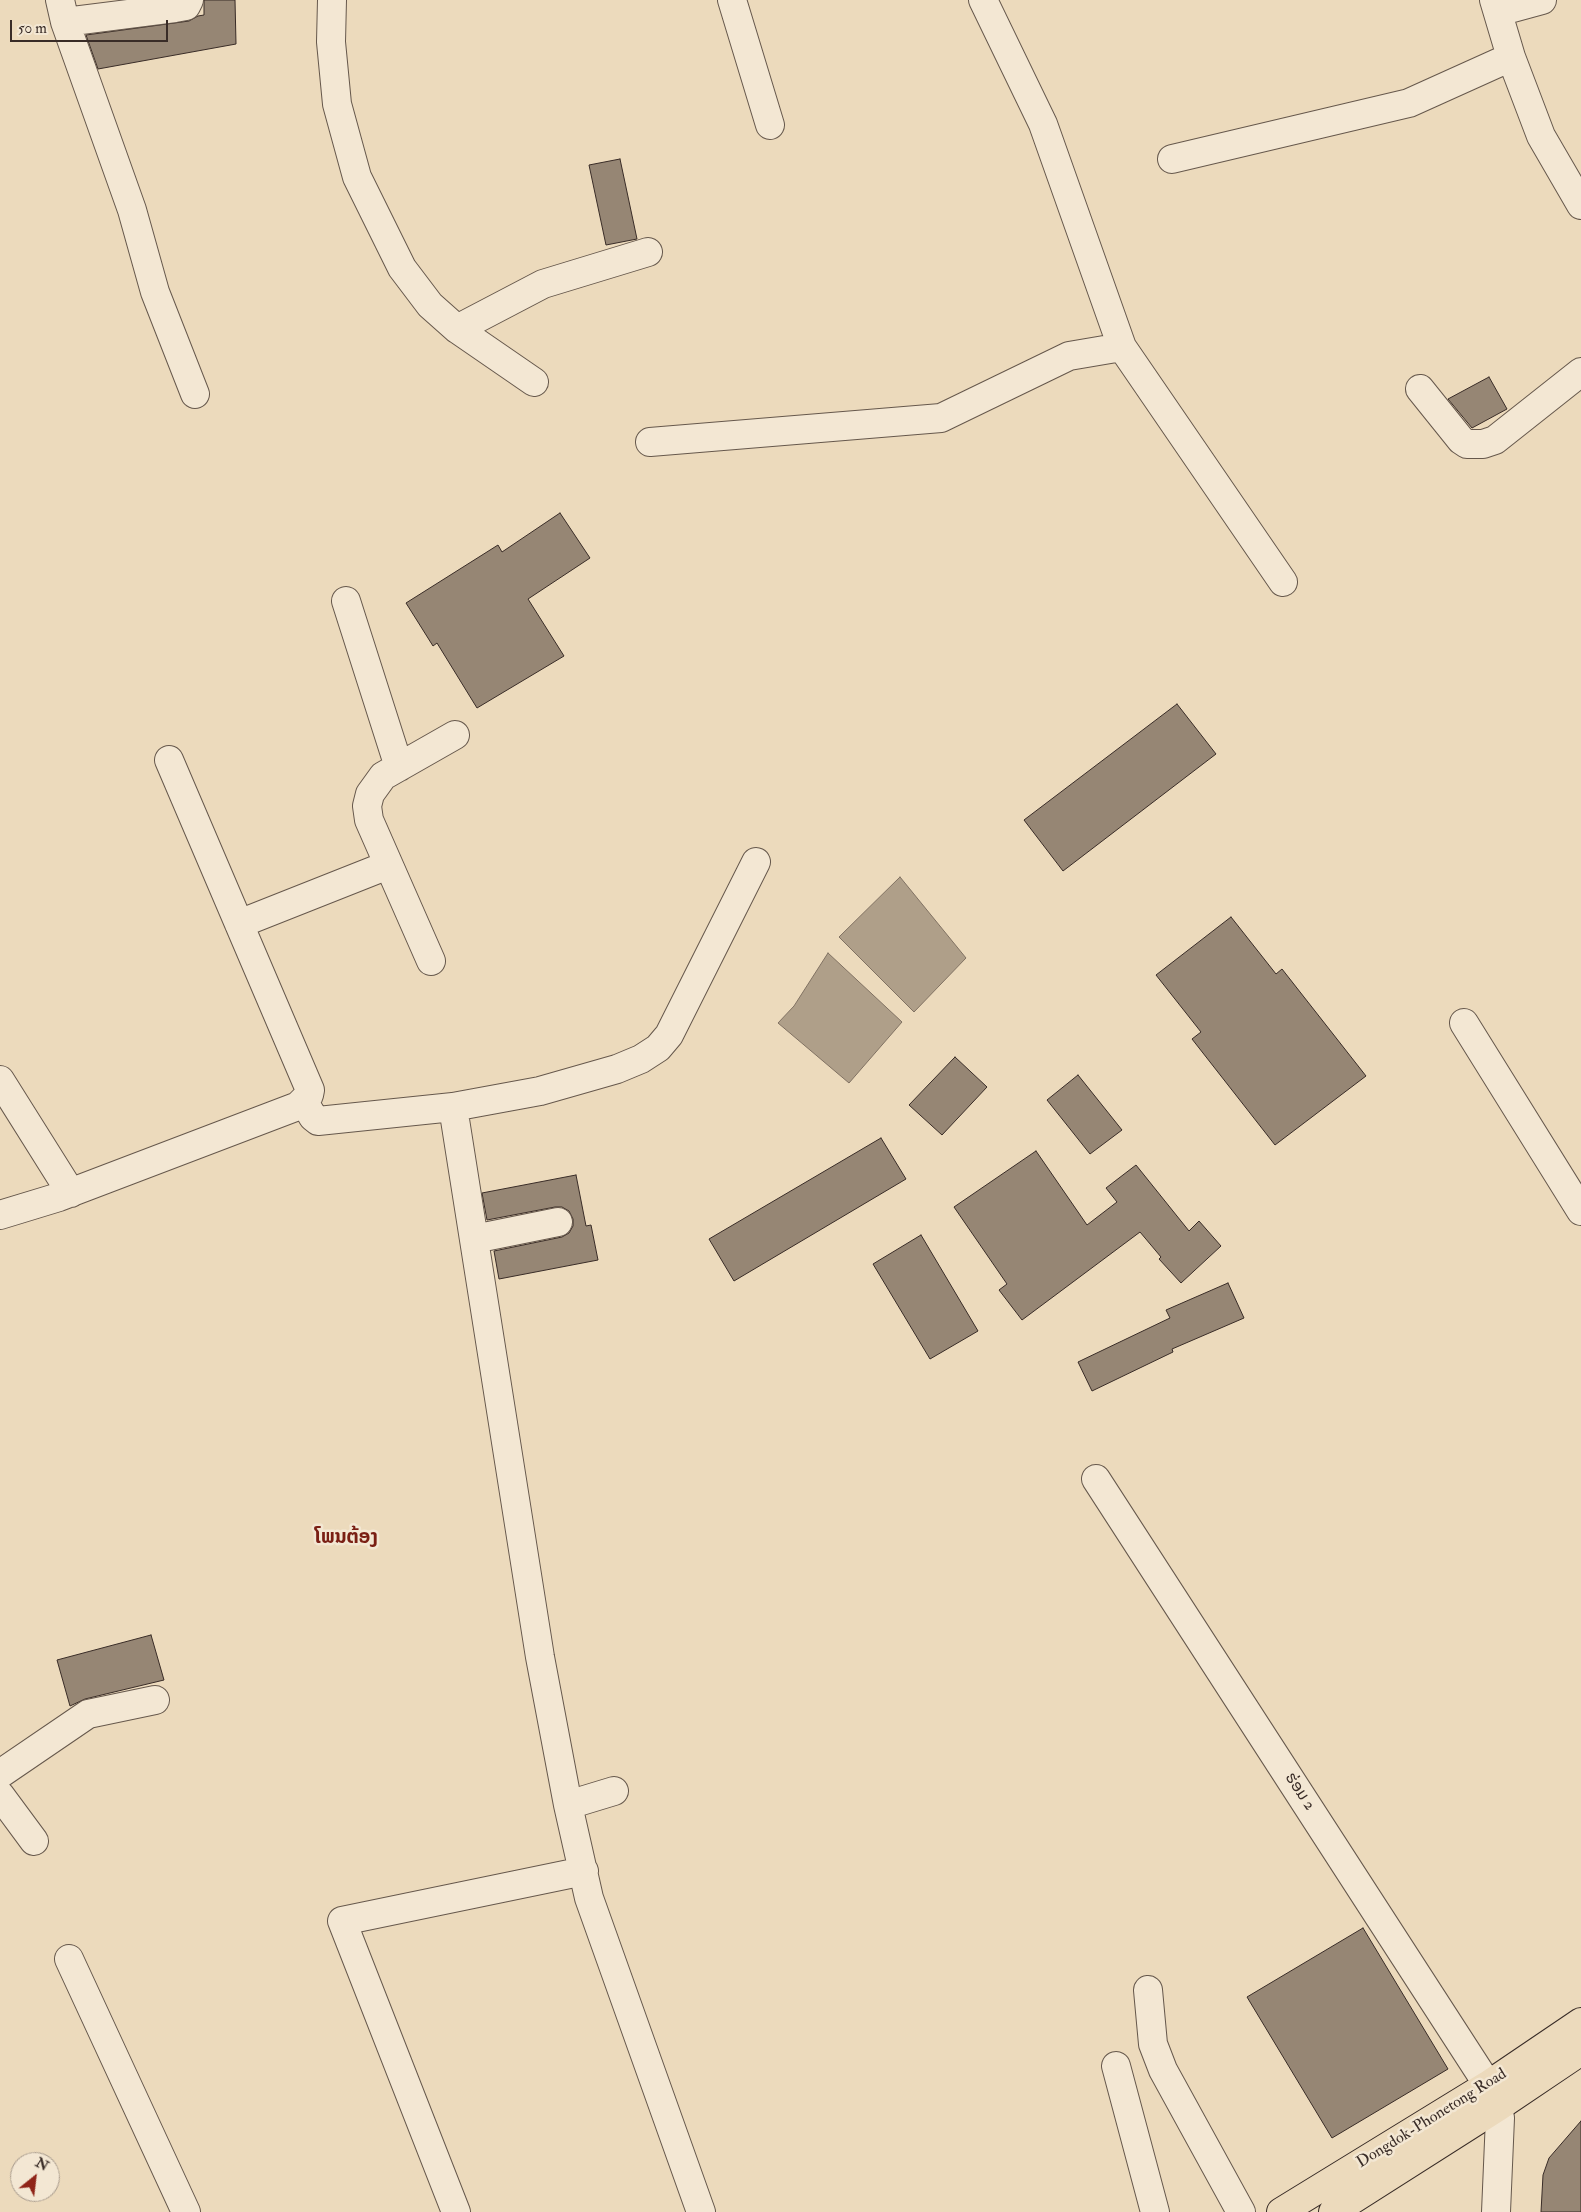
<!DOCTYPE html>
<html>
<head>
<meta charset="utf-8">
<style>
  body { margin:0 }
  #map { position:relative; width:1581px; height:2212px; overflow:hidden; background:#ecdabc; font-family:"IM FELL Double Pica",serif }
  canvas { display:block }
  .north { position:absolute; left:10px; top:2152px; width:50px; height:50px; box-sizing:border-box; background:#f3e7d3; border:1px solid #a99c8e; border-radius:50%; rotate:29deg; font-size:14px; font-weight:700; line-height:20px; text-align:center; color:#392c27 }
  .north::after { content:''; display:block; margin:auto; width:18px; height:22px; background:#8f2418; clip-path:polygon(50% 0,100% 100%,50% 72%,0 100%) }
  .scale { position:absolute; left:10px; top:20px; width:158px; height:22px; box-sizing:border-box; border:2px solid #392c27; border-top:0; padding-left:6px; font-size:15px; line-height:18px; white-space:nowrap; color:#392c27; -webkit-text-stroke:4px #f3e7d3; paint-order:stroke }
</style>
</head>
<body>
<div id="map">
<canvas width="1581" height="2212"></canvas>
<div class="north">N</div>
<div class="scale">50 m</div>
</div>
<script>
const c = document.querySelector('canvas').getContext('2d');
c.lineJoin = 'round';
function fillPath(path, color) { c.fillStyle = color; c.fill(path, 'evenodd'); }
const poly = rows => new Path2D(rows.map(r => 'M' + r).join(''));
function stroke(path, color, width, dash) { c.strokeStyle = color; c.lineWidth = width; c.lineCap = dash ? 'butt' : 'round'; c.setLineDash(dash || []); c.stroke(path); }
function write(font, color, halo, rows, align = 'center') {
  c.font = font + ' "IM FELL Double Pica","Noto Sans Lao",serif'; c.lineWidth = 5; c.setLineDash([]); c.textBaseline = 'middle'; c.strokeStyle = halo; c.fillStyle = color; for (const [text, x, y, turn = 0] of rows) {
    c.save(); c.translate(x, y); c.rotate((+turn || 0) * Math.PI / 180); c.textAlign = isNaN(turn) ? turn : align; if (halo) c.strokeText(text, 0, 0); c.fillText(text, 0, 0); c.restore();
  }
}
const water = poly([
  [900,877,966,958,914,1012,839,937,900,877],
  [828,953,902,1022,849,1083,778,1023,794,1006,828,953]
]);
fillPath(water, '#af9f89');
stroke(water, '#807162', 1);
const building = poly([
  [204,0,235,0,236,44,98,69,86,35,189,21,198,16,204,15,204,0],
  [620,159,637,239,606,245,589,165,620,159],
  [1489,377,1507,409,1472,428,1448,399,1489,377],
  [560,513,590,558,528,599,564,656,477,708,437,643,433,646,406,603,498,545,502,552,560,513],
  [1177,704,1216,754,1063,871,1024,820,1177,704],
  [1231,917,1276,974,1282,969,1366,1076,1275,1145,1192,1039,1201,1032,1156,975,1231,917],
  [955,1057,987,1087,942,1135,909,1105,955,1057],
  [1078,1075,1122,1130,1090,1154,1047,1100,1078,1075],
  [881,1138,906,1179,734,1281,709,1239,881,1138],
  [1036,1151,1087,1225,1117,1202,1106,1188,1136,1165,1189,1231,1199,1221,1221,1246,1181,1283,1159,1259,1161,1257,1140,1232,1022,1320,999,1290,1007,1284,954,1207,1036,1151],
  [576,1175,586,1226,591,1225,598,1260,499,1279,494,1251,562,1237,569,1233,573,1226,573,1219,569,1211,562,1207,555,1207,487,1220,482,1193,576,1175],
  [921,1235,978,1331,930,1359,873,1264,921,1235],
  [1228,1283,1244,1318,1172,1349,1173,1352,1092,1391,1078,1362,1170,1318,1166,1310,1228,1283],
  [151,1635,164,1680,85,1699,70,1706,57,1660,151,1635],
  [1363,1928,1448,2069,1332,2138,1247,1997,1363,1928],
  [1581,2121,1581,2212,1541,2212,1543,2175,1549,2158,1581,2121]
]);
fillPath(building, '#968674');
stroke(building, '#392c27', 1);
const minor = poly([
  [60,0,65,22,132,210,155,292,195,394],
  [332,0,331,42,337,104,357,177,402,268,430,305,457,329,534,382],
  [732,0,770,125],
  [983,0,1043,124,1122,347,1283,582],
  [1494,0,1511,57,1541,136,1581,205],
  [1498,12,1542,0],
  [65,22,175,8,186,6,189,0],
  [1172,159,1409,103,1511,57],
  [457,329,543,284,648,252],
  [1420,389,1461,440,1467,444,1483,444,1495,440,1581,372],
  [650,442,941,418,1069,356,1122,347],
  [346,601,399,767],
  [239,924,388,865],
  [431,961,369,820,367,806,370,794,383,776,455,735],
  [1464,1023,1581,1211],
  [0,1080,71,1193],
  [304,1102,313,1117,318,1121,453,1107,540,1091,617,1069,641,1059,658,1048,669,1035,756,862],
  [453,1107,540,1657,568,1805,589,1898,701,2212],
  [0,1215,59,1197,298,1106,309,1095,310,1090,169,760],
  [474,1239,558,1222],
  [1096,1479,1488,2085,1498,2107,1500,2118,1496,2212],
  [0,1774,88,1714,155,1700],
  [0,1795,34,1841],
  [568,1805,614,1791],
  [69,1959,186,2212],
  [1148,1990,1153,2044,1163,2070,1241,2212],
  [1116,2066,1155,2212],
  [456,2212,342,1921,584,1871]
]);
const major = poly([
  [1281,2212,1488,2085,1581,2022],
  [1333,2212,1498,2107,1581,2051]
]);
stroke(minor, '#66584c', 30);
stroke(major, '#392c27', 30);
stroke(minor, '#f3e7d3', 28);
stroke(major, '#ecdabc', 28);
write('16px', '#392c27', '#f3e7d3', [
  ["ຮ່ອມ 2",1299,1792,57],
  ["Dongdok-Phonetong Road",1432,2119,-32]
]);
write('bold 19px', '#7a1f14', '#f3e7d3', [
  ["ໂພນຕ້ອງ",346,1539]
]);
</script>
</body>
</html>
